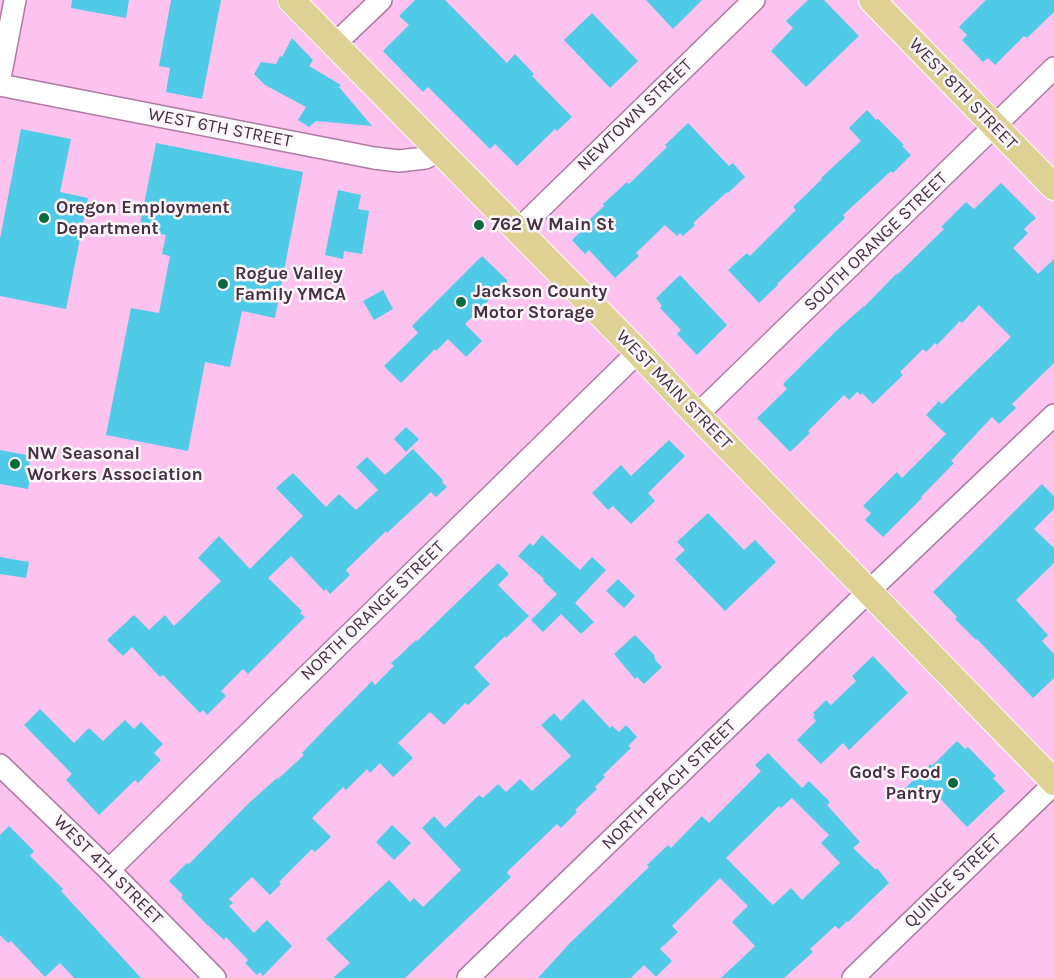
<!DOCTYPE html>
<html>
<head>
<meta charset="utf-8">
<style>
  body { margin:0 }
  canvas { display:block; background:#fdc2ed }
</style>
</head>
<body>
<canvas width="1054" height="978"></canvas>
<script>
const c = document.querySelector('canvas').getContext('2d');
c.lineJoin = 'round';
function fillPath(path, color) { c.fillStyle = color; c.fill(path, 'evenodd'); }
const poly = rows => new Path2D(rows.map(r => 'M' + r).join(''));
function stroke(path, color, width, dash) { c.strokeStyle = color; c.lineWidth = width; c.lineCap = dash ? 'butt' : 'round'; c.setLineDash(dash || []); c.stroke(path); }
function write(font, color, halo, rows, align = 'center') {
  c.font = font + ' Karla,sans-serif'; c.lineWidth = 5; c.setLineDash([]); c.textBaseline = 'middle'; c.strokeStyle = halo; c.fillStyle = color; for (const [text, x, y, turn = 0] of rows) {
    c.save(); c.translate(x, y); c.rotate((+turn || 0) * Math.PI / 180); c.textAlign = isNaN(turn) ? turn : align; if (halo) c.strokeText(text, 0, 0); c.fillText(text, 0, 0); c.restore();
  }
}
fillPath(poly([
  [72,0,129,0,126,18,71,8],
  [171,0,221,0,202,99,166,92,170,68,159,66],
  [415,0,445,0,507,63,515,54,534,74,532,76,572,117,557,131,555,129,517,166,495,144,490,149,428,87,423,92,383,51,409,25,399,16],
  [646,0,702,0,673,29],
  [808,0,824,0,859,36,806,87,771,51,793,28,786,21],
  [986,0,1054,0,1054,12,1027,38,1024,36,995,65,988,58,983,62,962,40,967,35,959,27],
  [592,13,638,61,610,88,564,40],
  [292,38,313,60,309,66,341,85,339,87,372,126,316,121,309,127,298,120,306,107,265,85,254,74,261,62,276,64,280,56,282,57],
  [867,110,876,120,878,119,904,145,902,146,911,155,893,173,891,171,843,215,845,218,777,284,778,285,759,303,728,270,747,253,750,256,796,210,793,207,822,179,821,178,861,141,849,128],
  [688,123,729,166,733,163,745,177,728,193,727,192,693,223,695,225,683,236,680,233,677,236,665,225,636,253,639,256,615,278,589,250,585,254,572,240,585,228,583,226,604,206,603,204,627,182,629,184,667,147,665,145],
  [21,129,71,139,60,192,88,198,66,309,0,296,0,239],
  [156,143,303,172,275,318,242,311,230,367,205,362,188,451,106,435,131,308,159,313,170,256,162,254,166,235,139,230],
  [1001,183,1036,218,1024,229,1028,233,1013,248,1038,274,1054,259,1054,363,1012,404,1016,408,999,424,992,417,951,461,954,463,921,497,922,498,883,537,865,520,871,513,863,506,897,472,902,478,946,434,926,415,939,401,942,404,1011,337,979,305,962,323,960,321,937,345,935,343,926,352,923,349,900,372,903,375,873,404,862,393,861,395,857,392,849,400,844,395,808,431,810,433,790,452,757,418,787,389,783,384,836,331,864,306,864,307,896,274,897,275,944,229,941,227,966,202,974,209],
  [338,190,361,195,358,209,369,211,362,254,344,251,343,259,325,255],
  [482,256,508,281,465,324,482,341,466,357,448,339,436,351,435,349,401,383,384,366,418,333,412,326],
  [680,275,727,325,697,355,677,334,681,330,660,308,662,306,656,298],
  [383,290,393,309,374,320,363,301],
  [406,427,419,439,406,452,394,439],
  [669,440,685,456,648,493,655,501,631,524,613,506,608,510,592,493,621,465,631,476],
  [413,449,443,480,442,482,447,487,436,497,431,492,387,533,386,531,346,570,350,575,330,594,326,589,324,591,291,556,268,578,302,611,300,613,305,617,248,674,243,669,221,691,226,696,207,715,203,710,200,713,163,675,160,677,132,647,123,656,107,640,134,615,149,630,165,615,174,626,221,581,198,558,219,536,250,569,303,516,276,488,293,473,326,507,339,494,356,510,378,490,356,467,367,457,385,475],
  [0,450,31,456,28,472,31,472,28,489,0,484],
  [1042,484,1054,496,1054,509,1034,529,1054,548,1054,563,1016,600,1048,635,1042,641,1054,654,1054,678,1033,698,977,639,976,640,955,619,957,617,933,592],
  [708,513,744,550,755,540,776,562,725,611,675,559,685,550,677,542],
  [542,535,580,570,592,557,606,570,575,603,594,622,581,634,561,614,543,632,531,620,557,594,543,581,544,579,518,556,530,543,533,546],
  [0,557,29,562,26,578,0,574],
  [498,563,509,574,498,585,529,616,506,638,505,636,474,667,490,684,468,705,465,703,444,725,430,712,398,743,413,758,393,777,380,763,370,773,367,769,346,790,343,787,312,818,331,837,315,852,312,849,279,882,281,884,270,895,252,877,229,899,233,903,229,906,254,933,267,920,292,946,263,976,260,972,257,975,245,963,248,960,226,937,224,940,208,925,208,926,181,898,183,895,169,881,187,863,189,864,249,803,277,778,278,779,304,755,302,753,323,731,372,681,375,685,394,666,391,663,398,657,416,640,417,641],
  [618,579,635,596,624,608,606,591],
  [635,635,655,656,654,657,656,661,662,667,644,684,637,677,635,679,614,654],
  [873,656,908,693,849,750,843,743,821,764,797,740,816,721,813,717,815,715,813,713,826,700,831,705,856,681,852,676],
  [583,699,610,728,612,726,619,732,626,725,637,737,628,746,631,748,603,775,605,777,595,787,597,789,575,810,577,812,561,828,557,824,508,871,507,873,511,877,405,978,333,978,350,963,326,939,389,880,410,902,414,898,423,907,461,870,422,828,434,816,445,828,479,795,483,798,498,784,506,792,520,779,532,791,571,756,541,725,554,713,561,721],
  [40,709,74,743,89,728,103,741,125,720,134,729,141,722,163,744,154,753,161,760,138,783,135,780,99,815,66,780,72,774,24,725],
  [957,741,965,749,968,747,996,776,993,778,1005,791,967,827,929,787,913,802,902,791,931,764,932,766],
  [768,753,802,788,809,781,830,802,827,805,860,842,853,848,876,870,877,868,889,883,848,922,847,921,839,929,835,926,810,949,813,952,784,978,721,978,755,946,732,922,748,906,720,878,672,926,678,932,660,949,672,961,656,977,644,965,631,978,538,978,570,943,649,867,647,865,668,845,671,848,702,816,709,823,761,771,755,765],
  [792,798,829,835,821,843,840,863,802,900,791,888,773,905,726,858,779,806,781,808],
  [392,825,411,843,394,860,376,842],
  [9,826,34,851,30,856,63,889,61,891,141,978,74,978,60,963,45,977,11,941,8,943,0,935,0,835]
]), '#4fcae7');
const minor = poly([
  [335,44,381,0],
  [0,78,15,0],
  [0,85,374,158,399,161,425,158,439,151],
  [517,231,754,0],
  [697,415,1054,68],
  [0,765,109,870,215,978],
  [109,870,638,352],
  [468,978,869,591,1054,415],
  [853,978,1054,784]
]);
const major = poly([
  [291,0,638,352,697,415,1054,782],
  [872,0,1054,187]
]);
stroke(minor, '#b07aa2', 24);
stroke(major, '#fff', 28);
stroke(minor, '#fff', 21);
stroke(major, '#dfd194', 26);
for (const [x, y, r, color] of [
  [44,218,6,"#0a6a3f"],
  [479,225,6,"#0a6a3f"],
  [223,284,6,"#0a6a3f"],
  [461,302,6,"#0a6a3f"],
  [15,464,6,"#0a6a3f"],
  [953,783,6,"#0a6a3f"]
]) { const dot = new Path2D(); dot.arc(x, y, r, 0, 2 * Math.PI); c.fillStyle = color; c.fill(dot); stroke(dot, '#fdf7fb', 2); }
write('18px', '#473041', '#fdf7fb', [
  ["WEST 8TH STREET",963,94,46],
  ["NEWTOWN STREET",635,115,-44],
  ["WEST 6TH STREET",220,128,11],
  ["SOUTH ORANGE STREET",876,242,-44],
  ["WEST MAIN STREET",674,390,46],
  ["NORTH ORANGE STREET",373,611,-44],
  ["NORTH PEACH STREET",669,785,-44],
  ["WEST 4TH STREET",108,870,45],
  ["QUINCE STREET",953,881,-44]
]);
write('bold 18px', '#473041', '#fdf7fb', [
  ["Oregon Employment",56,208],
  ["Department",56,229],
  ["762 W Main St",491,225],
  ["Rogue Valley",235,274],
  ["Family YMCA",235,295],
  ["Jackson County",473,292],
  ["Motor Storage",473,313],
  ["NW Seasonal",27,454],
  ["Workers Association",27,475],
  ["God's Food",941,773,"right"],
  ["Pantry",941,794,"right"]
], 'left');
</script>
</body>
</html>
